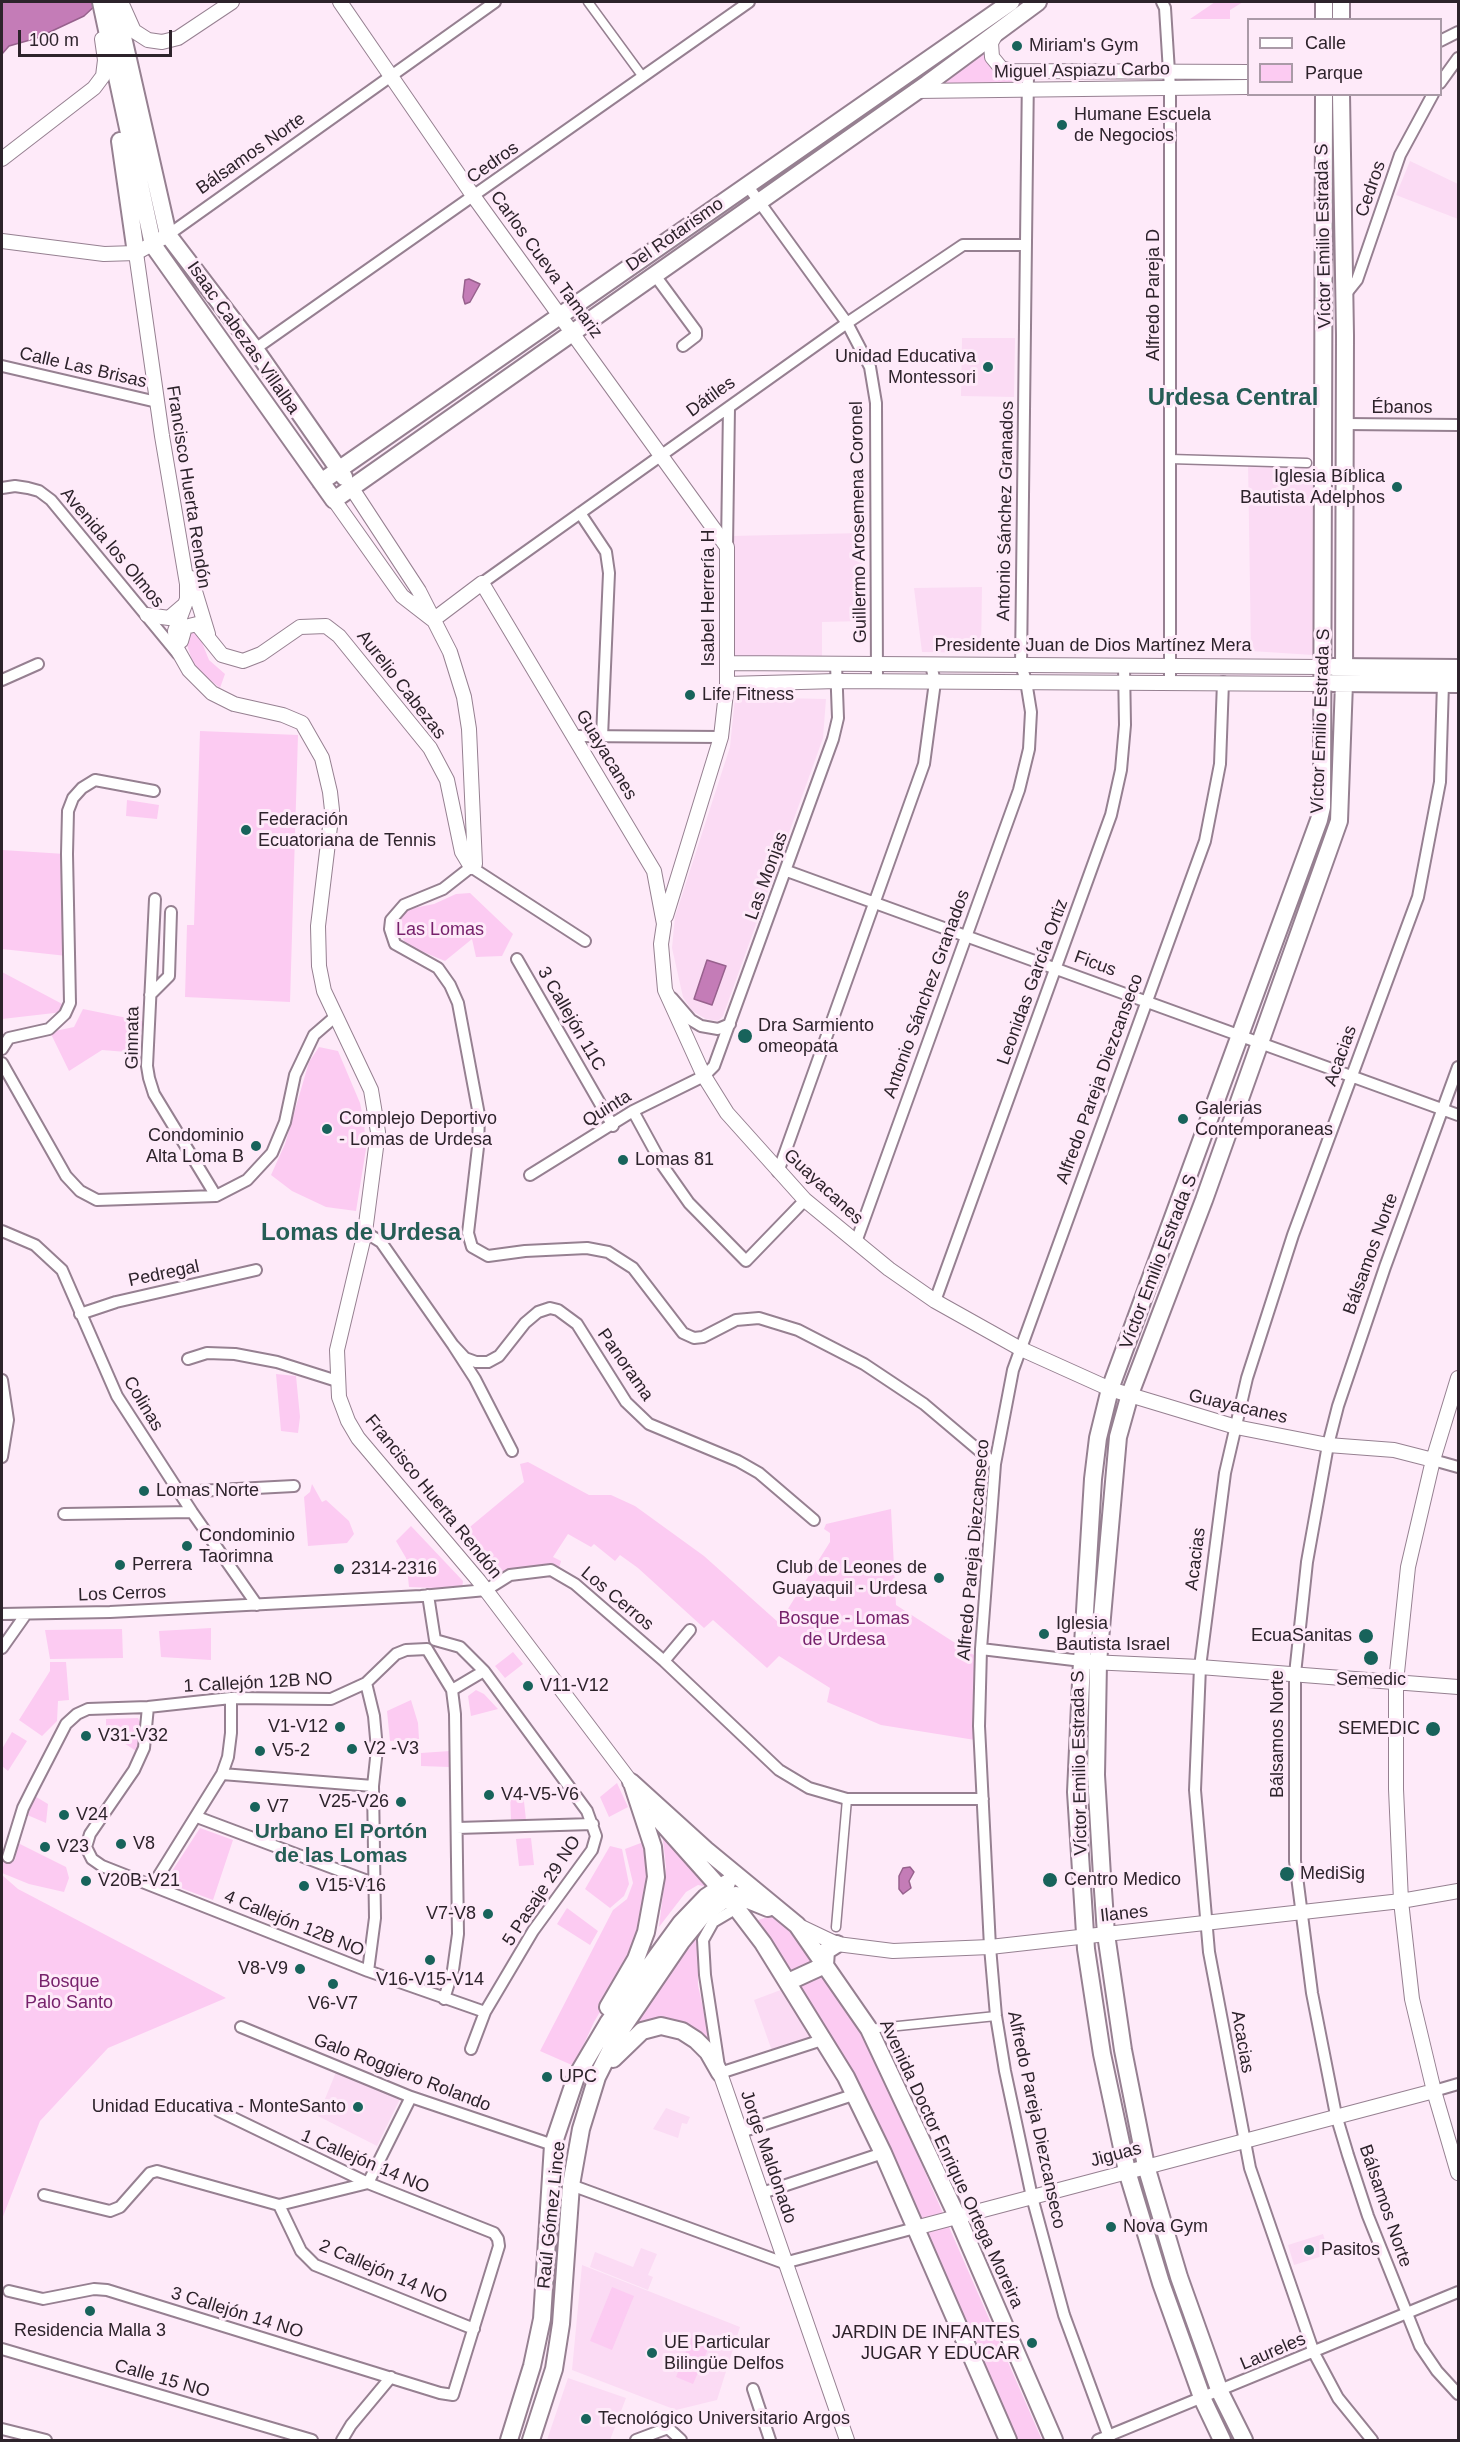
<!DOCTYPE html>
<html>
<head>
<meta charset="utf-8">
<style>
  body { margin:0 }
  #map { position:relative; width:1460px; height:2442px; overflow:hidden; background:#feeaf9; font-family:Helvetica,sans-serif }
  canvas { display:block }
  .frame { position:absolute; inset:0; border:3px solid #2d232b; pointer-events:none }
  .legend { position:absolute; left:1247px; top:18px; width:195px; height:78px; box-sizing:border-box; background:#feeaf9; border:2px solid #aa9aa7; margin:0; padding:8px 10px; list-style:none; font-size:18px; color:#2d232b }
  .legend li { display:flex; align-items:center; gap:12px; height:30px }
  .legend b { width:30px; border:2px solid #aa9aa7 }
  .scale { position:absolute; left:18px; top:30px; width:154px; height:27px; box-sizing:border-box; border:3px solid #2d232b; border-top:0; padding-left:8px; font-size:18px; line-height:21px; white-space:nowrap; color:#2d232b; -webkit-text-stroke:4px #feeaf9; paint-order:stroke }
</style>
</head>
<body>
<div id="map">
<canvas width="1460" height="2442"></canvas>
<div class="frame"></div>
<ul class="legend">
<li><b style="height:8px;background:#fff"></b>Calle</li>
<li><b style="height:16px;background:#fccbf2"></b>Parque</li>
</ul>
<div class="scale">100 m</div>
</div>
<script>
const c = document.querySelector('canvas').getContext('2d');
c.lineJoin = 'round';
function fillPath(path, color) { c.fillStyle = color; c.fill(path, 'evenodd'); }
const poly = rows => new Path2D(rows.map(r => 'M' + r).join(''));
function stroke(path, color, width, dash) { c.strokeStyle = color; c.lineWidth = width; c.lineCap = dash ? 'butt' : 'round'; c.setLineDash(dash || []); c.stroke(path); }
function write(font, color, halo, rows, align = 'center') {
  c.font = font + ' Helvetica,sans-serif'; c.lineWidth = 6; c.setLineDash([]); c.textBaseline = 'middle'; c.strokeStyle = halo; c.fillStyle = color; for (const [text, x, y, turn = 0] of rows) {
    c.save(); c.translate(x, y); c.rotate((+turn || 0) * Math.PI / 180); c.textAlign = isNaN(turn) ? turn : align; if (halo) c.strokeText(text, 0, 0); c.fillText(text, 0, 0); c.restore();
  }
}
fillPath(poly([
  [1410,161,1458,184,1458,219,1396,195],
  [962,338,1015,338,1014,397,961,396],
  [1248,461,1314,466,1313,655,1251,651],
  [862,533,864,621,822,622,822,657,735,658,732,536],
  [982,587,981,653,922,652,914,588],
  [735,697,826,699,823,738,723,1016,718,1021,706,1019,692,1011,683,997,672,948,675,917,730,747],
  [786,1988,818,2036,772,2051,754,2000],
  [336,2072,400,2099,377,2146,318,2116],
  [666,2108,690,2117,687,2124,682,2123,678,2138,653,2129],
  [1323,2234,1329,2254,1294,2265,1288,2245],
  [641,2248,657,2254,648,2275,653,2277,648,2290,590,2267,595,2252,633,2267],
  [582,2265,740,2327,717,2400,676,2410,572,2370],
  [568,2378,626,2398,610,2440,547,2440]
]), '#fbdbf4');
fillPath(poly([
  [1215,2,1243,2,1230,10,1230,19,1190,19],
  [983,42,987,62,995,71,1020,77,1020,85,932,87],
  [193,628,201,640,209,660,225,674,220,688,199,671,192,660,186,642,188,630],
  [200,731,298,735,290,1002,185,997,187,925,194,925],
  [127,800,159,805,157,819,126,816],
  [2,850,65,854,67,956,2,949],
  [470,893,513,934,502,956,476,957,472,939,445,961,406,945,398,928,404,910,434,904,456,894],
  [2,972,66,1006,63,1012,2,1019],
  [83,1009,142,1021,139,1053,102,1050,69,1071,50,1032,74,1027],
  [319,1047,338,1051,360,1103,364,1122,366,1149,356,1211,326,1207,292,1191,271,1175,285,1144,309,1062],
  [276,1374,296,1376,300,1417,298,1433,281,1431],
  [528,1462,589,1495,611,1495,635,1506,704,1556,779,1623,830,1542,830,1533,824,1529,826,1524,891,1509,896,1605,977,1657,975,1740,881,1725,827,1702,830,1688,779,1656,767,1668,713,1620,704,1628,638,1568,620,1555,615,1561,594,1544,591,1547,568,1534,553,1557,561,1561,559,1568,547,1566,492,1577,459,1536,524,1482,520,1464],
  [312,1484,322,1502,326,1500,349,1521,354,1534,347,1543,308,1546,304,1497,310,1492],
  [411,1526,463,1581,462,1589,409,1587,406,1558,396,1541],
  [211,1628,211,1660,161,1657,159,1631],
  [122,1629,123,1658,50,1659,45,1630],
  [513,1652,523,1664,505,1678,495,1666],
  [50,1662,66,1662,69,1700,58,1701,57,1721,42,1736,19,1720,50,1671],
  [476,1690,484,1694,498,1709,471,1716,468,1696],
  [411,1700,418,1723,419,1739,390,1741,387,1711],
  [138,1718,142,1726,141,1738,136,1751,106,1731,106,1719],
  [12,1732,27,1741,8,1771,2,1766,2,1749],
  [450,1751,449,1767,421,1766,421,1753],
  [617,1783,628,1807,609,1817,600,1797],
  [510,1792,523,1792,526,1820,511,1821],
  [33,1795,48,1804,46,1823,25,1814],
  [200,1828,233,1840,213,1900,165,1882],
  [662,1831,713,1888,698,1885,686,1892,659,1927,666,1868],
  [531,1838,534,1865,519,1866,516,1839],
  [646,1841,651,1874,647,1910,627,1966,594,2022,574,2066,540,2051,613,1910,627,1899,633,1883,625,1849],
  [18,1843,66,1867,69,1878,64,1892,29,1884,2,1873,2,1859,4,1863,15,1860],
  [610,1846,622,1849,629,1884,624,1896,610,1908,585,1889],
  [2,1875,18,1889,226,1998,108,2048,40,2121,2,2219],
  [567,1908,598,1931,590,1945,557,1924],
  [771,1916,788,1926,870,2046,1042,2440,1014,2440,841,2054,806,1996,785,1971,755,1921],
  [699,1932,698,1985,713,2053,682,2026,616,2047],
  [612,2287,634,2296,612,2350,590,2341],
  [693,2334,711,2342,693,2384,676,2377]
]), '#fccbf2');
const water = poly([
  [2,2,99,2,84,16,37,38,9,46,2,54,2,2],
  [469,279,480,284,470,302,465,304,463,297,465,280,469,279],
  [707,960,726,966,712,1005,694,999,707,960],
  [910,1867,914,1872,909,1881,911,1888,903,1894,899,1889,899,1876,903,1868,910,1867]
]);
fillPath(water, '#c47cb7');
stroke(water, '#97618d', 1.5);
const pedestrian = poly([
  [588,2,643,77],
  [1170,459,1307,463],
  [836,1927,847,1799],
  [869,2029,996,2016]
]);
const minor = poly([
  [1162,2,1165,8,1170,88,1170,683],
  [1440,41,1458,32],
  [1440,83,1458,58],
  [747,185,847,323,870,367,876,403,877,682],
  [168,235,495,2],
  [654,274,696,331,696,336,683,346],
  [1345,295,1357,280,1400,155,1433,94],
  [255,349,749,2],
  [2,366,157,402],
  [1345,424,1458,425],
  [2,488,15,486,28,488,39,491,51,500,178,654],
  [580,513,606,552,609,573,602,737],
  [727,547,729,407],
  [482,583,847,323,963,245,1025,245],
  [2,680,38,664],
  [574,736,721,737],
  [787,871,1458,1115],
  [155,899,147,1066,149,1078,154,1094,216,1196],
  [585,941,471,867,443,889,404,905,391,920,390,929,395,944,438,968,450,985,458,1003,479,1115,478,1147,468,1233,472,1247,488,1256,525,1251,587,1248,608,1252,633,1268,683,1333,694,1338,703,1337,736,1320,759,1318,798,1330,864,1364,924,1404,995,1464],
  [517,959,613,1126],
  [150,995,169,976,171,912],
  [672,998,691,1020,701,1026,718,1029,730,1024],
  [2,1049,9,1038,49,1029,65,1014,70,1003,67,854,68,811,73,798,82,788,95,780,154,791],
  [2,1063,66,1176,80,1191,97,1200,216,1196,247,1180,272,1153,285,1122,295,1075,314,1035,336,1016],
  [1458,1067,1385,1267,1338,1406,1328,1445,1307,1562,1295,1674,1295,1861,1312,1993,1336,2115,1348,2155,1368,2216,1420,2346,1437,2371,1458,2394],
  [633,1111,663,1166,689,1203,746,1261,805,1200],
  [778,1172,924,764,935,682,931,665],
  [530,1175,633,1111,704,1076,714,1066,833,739,838,718,836,664],
  [2,1231,35,1245,62,1270,117,1396,192,1512,257,1605],
  [365,1232,381,1242,453,1345,475,1379,512,1451],
  [856,1242,1019,790,1029,749,1031,712,1026,681,1021,665,1028,73],
  [935,1301,1111,815,1121,770,1125,725,1124,666],
  [80,1314,116,1302,256,1270],
  [453,1345,465,1358,476,1362,488,1362,499,1356,525,1323,538,1312,550,1308,558,1310,577,1324,626,1402,649,1424,738,1461,759,1473,814,1520],
  [188,1359,207,1353,235,1354,277,1362,337,1381],
  [2,1380,8,1420,2,1457],
  [1433,1460,1458,1467],
  [179,1492,294,1486],
  [64,1514,192,1512],
  [428,1595,435,1640],
  [2,1614,110,1612,421,1596,486,1590,510,1575,551,1570,575,1584,664,1661,779,1770,809,1788,847,1799,983,1799],
  [435,1640,460,1647,484,1671],
  [2,1648,26,1614],
  [427,1649,452,1690,455,1714,458,1934,453,1970,444,1999],
  [981,1649,1082,1661],
  [664,1661,690,1630],
  [366,1683,374,1716,377,1749,373,1786,375,1918,368,1971],
  [452,1690,484,1671,587,1811,596,1836,592,1850,533,1931,485,2012,471,2049],
  [148,1707,144,1748,134,1770,90,1834,86,1847,92,1859,102,1866,368,1971,485,2012],
  [222,1774,373,1786],
  [197,1817,373,1883],
  [457,1828,593,1824],
  [8,1857,23,1808,33,1788,66,1724,77,1714,88,1709,148,1707,231,1698,331,1699,366,1683,396,1654,406,1650,427,1649],
  [153,1885,222,1774,228,1757,231,1733,231,1698],
  [740,1906,713,1922,703,1940,705,1975,720,2073,825,2039],
  [241,2027,411,2097,553,2145],
  [1434,2091,1458,2084],
  [741,2132,856,2094],
  [571,2185,784,2263,915,2228],
  [762,2193,883,2153],
  [44,2195,110,2211,120,2207,150,2173,157,2171,279,2205,368,2183,411,2097],
  [279,2205,301,2251,315,2265,474,2329],
  [9,2291,43,2299,94,2289,107,2290,440,2393,453,2395,499,2246,498,2239,494,2233,368,2183,219,2111],
  [2,2349,312,2440],
  [753,2389,770,2440],
  [2,2429,46,2440],
  [342,2440,351,2425,391,2377],
  [636,2440,668,2428,681,2440],
  [1098,2440,1458,2292],
  [1110,2440,1064,2315,1032,2197,1005,2071,996,2016,990,1947,979,1726,981,1649,995,1464,1013,1370,1205,841,1220,764,1223,682],
  [1372,2440,1338,2398,1314,2353,1250,2168,1209,1952,1195,1790,1200,1667,1225,1473,1247,1378,1293,1235,1418,897,1440,782,1443,683]
]);
const tertiary = poly([
  [121,2,134,31,148,40,162,42,178,38,232,2],
  [340,2,474,197,727,547,727,684,721,737,666,916],
  [997,32,991,43,992,57,1001,68,1013,71,1248,72],
  [916,91,1248,87],
  [2,159,94,88,103,76,105,60,102,39],
  [2,241,104,254,136,253,168,235],
  [136,253,162,436,187,584,187,599,175,631,176,647,189,670,212,693,234,704,283,715,302,723,322,758,330,792,332,810,318,926,319,966,324,991,371,1090,378,1132,365,1232,337,1350,339,1397,348,1421,358,1438,479,1581,631,1782],
  [334,500,402,596,433,620],
  [191,578,208,634],
  [147,615,169,618,183,606],
  [433,620,482,583,654,871,664,924,661,944,665,990,704,1076,727,1113,805,1200,889,1269,935,1301,1019,1348,1110,1389,1236,1427,1328,1445,1394,1450,1433,1460],
  [181,641,185,627,197,624,222,655,243,661,261,654,300,627,326,626,339,636,430,748,447,780,462,852,471,867,475,864,469,729,464,697,450,652,419,591,351,487],
  [727,663,1324,667],
  [727,684,837,681,1323,684],
  [1458,1378,1433,1460,1408,1567,1396,1682,1396,1789,1401,1901,1412,1999,1434,2091,1458,2173],
  [1090,1662,1200,1667,1458,1687],
  [797,1925,837,1944,893,1951,990,1947,1401,1901,1458,1891],
  [720,2073,847,2440],
  [915,2228,1434,2091]
]);
const secondary = poly([
  [101,2,153,245,334,500,927,84,1038,2],
  [115,2,168,235,255,349,344,477],
  [1324,20,1324,2],
  [1341,20,1341,2],
  [120,141,136,253],
  [321,482,1011,2],
  [1333,667,1458,668],
  [1333,683,1458,684],
  [631,1782,706,1850,797,1925,869,2029,957,2216,1054,2440],
  [655,1815,728,1897,763,1943,846,2077,883,2153,1008,2440],
  [825,1965,826,1951,837,1944],
  [788,1982,825,1965],
  [608,2007,636,1959,646,1932,656,1877,653,1847,632,1783],
  [613,2059,642,2031,661,2026,682,2031,696,2040,708,2052,720,2073],
  [509,2440,532,2366,542,2319,553,2145,576,2077,608,2023,681,1923,706,1897,727,1883],
  [531,2440,554,2369,561,2324,571,2185,581,2129,597,2077,619,2033,681,1942,703,1915,728,1897,736,1895,768,1908],
  [1222,2440,1203,2400,1161,2283,1127,2171,1102,2054,1086,1949,1076,1792,1082,1661,1093,1479,1098,1438,1110,1389,1319,820,1322,807,1324,94],
  [1244,2440,1220,2392,1179,2277,1146,2166,1123,2050,1106,1934,1102,1876,1096,1775,1098,1662,1118,1437,1130,1394,1204,1200,1339,821,1344,683,1345,335,1341,94]
]);
stroke(pedestrian, '#968091', 11);
stroke(minor, '#968091', 14);
stroke(tertiary, '#968091', 16);
stroke(secondary, '#968091', 20);
stroke(pedestrian, '#fff', 8);
stroke(minor, '#fff', 10);
stroke(tertiary, '#fff', 14);
stroke(secondary, '#fff', 16);
for (const [x, y, r, color] of [
  [1017,46,6,"#18635b"],
  [1062,125,6,"#18635b"],
  [988,367,6,"#18635b"],
  [1397,487,6,"#18635b"],
  [690,695,6,"#18635b"],
  [246,830,6,"#18635b"],
  [745,1036,8,"#18635b"],
  [1183,1119,6,"#18635b"],
  [327,1129,6,"#18635b"],
  [256,1146,6,"#18635b"],
  [623,1160,6,"#18635b"],
  [144,1491,6,"#18635b"],
  [187,1546,6,"#18635b"],
  [120,1565,6,"#18635b"],
  [339,1569,6,"#18635b"],
  [939,1578,6,"#18635b"],
  [1044,1634,6,"#18635b"],
  [1366,1636,8,"#18635b"],
  [1371,1658,8,"#18635b"],
  [528,1686,6,"#18635b"],
  [340,1727,6,"#18635b"],
  [1433,1729,8,"#18635b"],
  [86,1736,6,"#18635b"],
  [352,1749,6,"#18635b"],
  [260,1751,6,"#18635b"],
  [489,1795,6,"#18635b"],
  [401,1802,6,"#18635b"],
  [255,1807,6,"#18635b"],
  [64,1815,6,"#18635b"],
  [121,1844,6,"#18635b"],
  [45,1847,6,"#18635b"],
  [1287,1874,8,"#18635b"],
  [1050,1880,8,"#18635b"],
  [86,1881,6,"#18635b"],
  [304,1886,6,"#18635b"],
  [488,1914,6,"#18635b"],
  [430,1960,6,"#18635b"],
  [300,1969,6,"#18635b"],
  [333,1984,6,"#18635b"],
  [547,2077,6,"#18635b"],
  [358,2107,6,"#18635b"],
  [1111,2227,6,"#18635b"],
  [1309,2250,6,"#18635b"],
  [90,2311,6,"#18635b"],
  [1032,2343,6,"#18635b"],
  [652,2353,6,"#18635b"],
  [586,2419,6,"#18635b"]
]) { const dot = new Path2D(); dot.arc(x, y, r, 0, 2 * Math.PI); c.fillStyle = color; c.fill(dot); stroke(dot, '#feeaf9', 2); }
write('18px', '#2d232b', '#feeaf9', [
  ["Miriam's Gym",1029,46],
  ["Humane Escuela",1074,115],
  ["de Negocios",1074,136],
  ["Unidad Educativa",976,357,"right"],
  ["Montessori",976,378,"right"],
  ["Iglesia Bíblica",1385,477,"right"],
  ["Bautista Adelphos",1385,498,"right"],
  ["Life Fitness",702,695],
  ["Federación",258,820],
  ["Ecuatoriana de Tennis",258,841],
  ["Dra Sarmiento",758,1026],
  ["omeopata",758,1047],
  ["Galerias",1195,1109],
  ["Contemporaneas",1195,1130],
  ["Complejo Deportivo",339,1119],
  ["- Lomas de Urdesa",339,1140],
  ["Condominio",244,1136,"right"],
  ["Alta Loma B",244,1157,"right"],
  ["Lomas 81",635,1160],
  ["Lomas Norte",156,1491],
  ["Condominio",199,1536],
  ["Taorimna",199,1557],
  ["Perrera",132,1565],
  ["Club de Leones de",927,1568,"right"],
  ["Guayaquil - Urdesa",927,1589,"right"],
  ["2314-2316",351,1569],
  ["Iglesia",1056,1624],
  ["Bautista Israel",1056,1645],
  ["EcuaSanitas",1352,1636,"right"],
  ["Semedic",1371,1680,"center"],
  ["V11-V12",540,1686],
  ["V1-V12",328,1727,"right"],
  ["SEMEDIC",1420,1729,"right"],
  ["V31-V32",98,1736],
  ["V2 -V3",364,1749],
  ["V5-2",272,1751],
  ["V4-V5-V6",501,1795],
  ["V25-V26",389,1802,"right"],
  ["V7",267,1807],
  ["V24",76,1815],
  ["V8",133,1844],
  ["V23",57,1847],
  ["MediSig",1300,1874],
  ["Centro Medico",1064,1880],
  ["V20B-V21",98,1881],
  ["V15-V16",316,1886],
  ["V7-V8",476,1914,"right"],
  ["V8-V9",288,1969,"right"],
  ["V16-V15-V14",430,1980,"center"],
  ["V6-V7",333,2004,"center"],
  ["UPC",559,2077],
  ["Unidad Educativa - MonteSanto",346,2107,"right"],
  ["Nova Gym",1123,2227],
  ["Pasitos",1321,2250],
  ["Residencia Malla 3",90,2331,"center"],
  ["JARDIN DE INFANTES",1020,2333,"right"],
  ["JUGAR Y EDUCAR",1020,2354,"right"],
  ["UE Particular",664,2343],
  ["Bilingüe Delfos",664,2364],
  ["Tecnológico Universitario Argos",598,2419]
], 'left');
write('18px', '#2d232b', '#feeaf9', [
  ["Miguel Aspiazu Carbo",1082,71,-1],
  ["Bálsamos Norte",251,154,-35],
  ["Cedros",493,163,-35],
  ["Cedros",1371,189,-71],
  ["Del Rotarismo",675,235,-35],
  ["Víctor Emilio Estrada S",1324,236,-91],
  ["Carlos Cueva Tamariz",546,265,54],
  ["Alfredo Pareja D",1154,295,-90],
  ["Isaac Cabezas Villalba",243,338,55],
  ["Calle Las Brisas",83,368,13],
  ["Dátiles",711,397,-36],
  ["Ébanos",1402,408],
  ["Francisco Huerta Rendón",188,487,81],
  ["Antonio Sánchez Granados",1006,511,-89],
  ["Guillermo Arosemena Coronel",859,522,-91],
  ["Avenida los Olmos",112,548,50],
  ["Isabel Herrería H",709,598,-90],
  ["Presidente Juan de Dios Martínez Mera",1093,646],
  ["Aurelio Cabezas",401,685,52],
  ["Víctor Emilio Estrada S",1321,721,-88],
  ["Guayacanes",606,755,59],
  ["Las Monjas",767,876,-70],
  ["Ficus",1095,964,20],
  ["Leonidas García Ortiz",1033,982,-70],
  ["Antonio Sánchez Granados",927,994,-70],
  ["3 Callejón 11C",571,1019,60],
  ["Ginnata",133,1038,-89],
  ["Acacias",1341,1056,-70],
  ["Alfredo Pareja Diezcanseco",1100,1079,-70],
  ["Quinta",607,1109,-32],
  ["Guayacanes",823,1187,43],
  ["Bálsamos Norte",1371,1254,-70],
  ["Víctor Emilio Estrada S",1159,1262,-69],
  ["Pedregal",164,1274,-12],
  ["Panorama",625,1365,55],
  ["Colinas",143,1404,59],
  ["Guayacanes",1238,1407,13],
  ["Francisco Huerta Rendón",433,1497,51],
  ["Alfredo Pareja Diezcanseco",974,1550,-85],
  ["Acacias",1196,1559,-83],
  ["Los Cerros",122,1594,-2],
  ["Los Cerros",617,1599,40],
  ["1 Callejón 12B NO",258,1683,-3],
  ["Bálsamos Norte",1278,1734,-90],
  ["Víctor Emilio Estrada S",1080,1763,-91],
  ["5 Pasaje 29 NO",542,1891,-57],
  ["Ilanes",1124,1914,-6],
  ["4 Callejón 12B NO",294,1924,22],
  ["Acacias",1242,2042,80],
  ["Galo Roggiero Rolando",402,2073,21],
  ["Alfredo Pareja Diezcanseco",1036,2120,78],
  ["Jiguas",1116,2155,-15],
  ["Jorge Maldonado",768,2157,71],
  ["1 Callejón 14 NO",365,2162,23],
  ["Avenida Doctor Enrique Ortega Moreira",951,2164,65],
  ["Bálsamos Norte",1385,2206,71],
  ["Raúl Gómez Lince",552,2215,-84],
  ["2 Callejón 14 NO",383,2272,23],
  ["3 Callejón 14 NO",237,2313,17],
  ["Laureles",1273,2352,-23],
  ["Calle 15 NO",162,2379,16]
]);
write('18px', '#77226c', '#feeaf9', [
  ["Las Lomas",440,930],
  ["Bosque - Lomas",844,1619],
  ["de Urdesa",844,1640],
  ["Bosque",69,1982],
  ["Palo Santo",69,2003]
]);
write('bold 21px', '#255d55', '#feeaf9', [
  ["Urbano El Portón",341,1832],
  ["de las Lomas",341,1856]
]);
write('bold 24px', '#255d55', '#feeaf9', [
  ["Urdesa Central",1233,398],
  ["Lomas de Urdesa",361,1233]
]);
</script>
</body>
</html>
